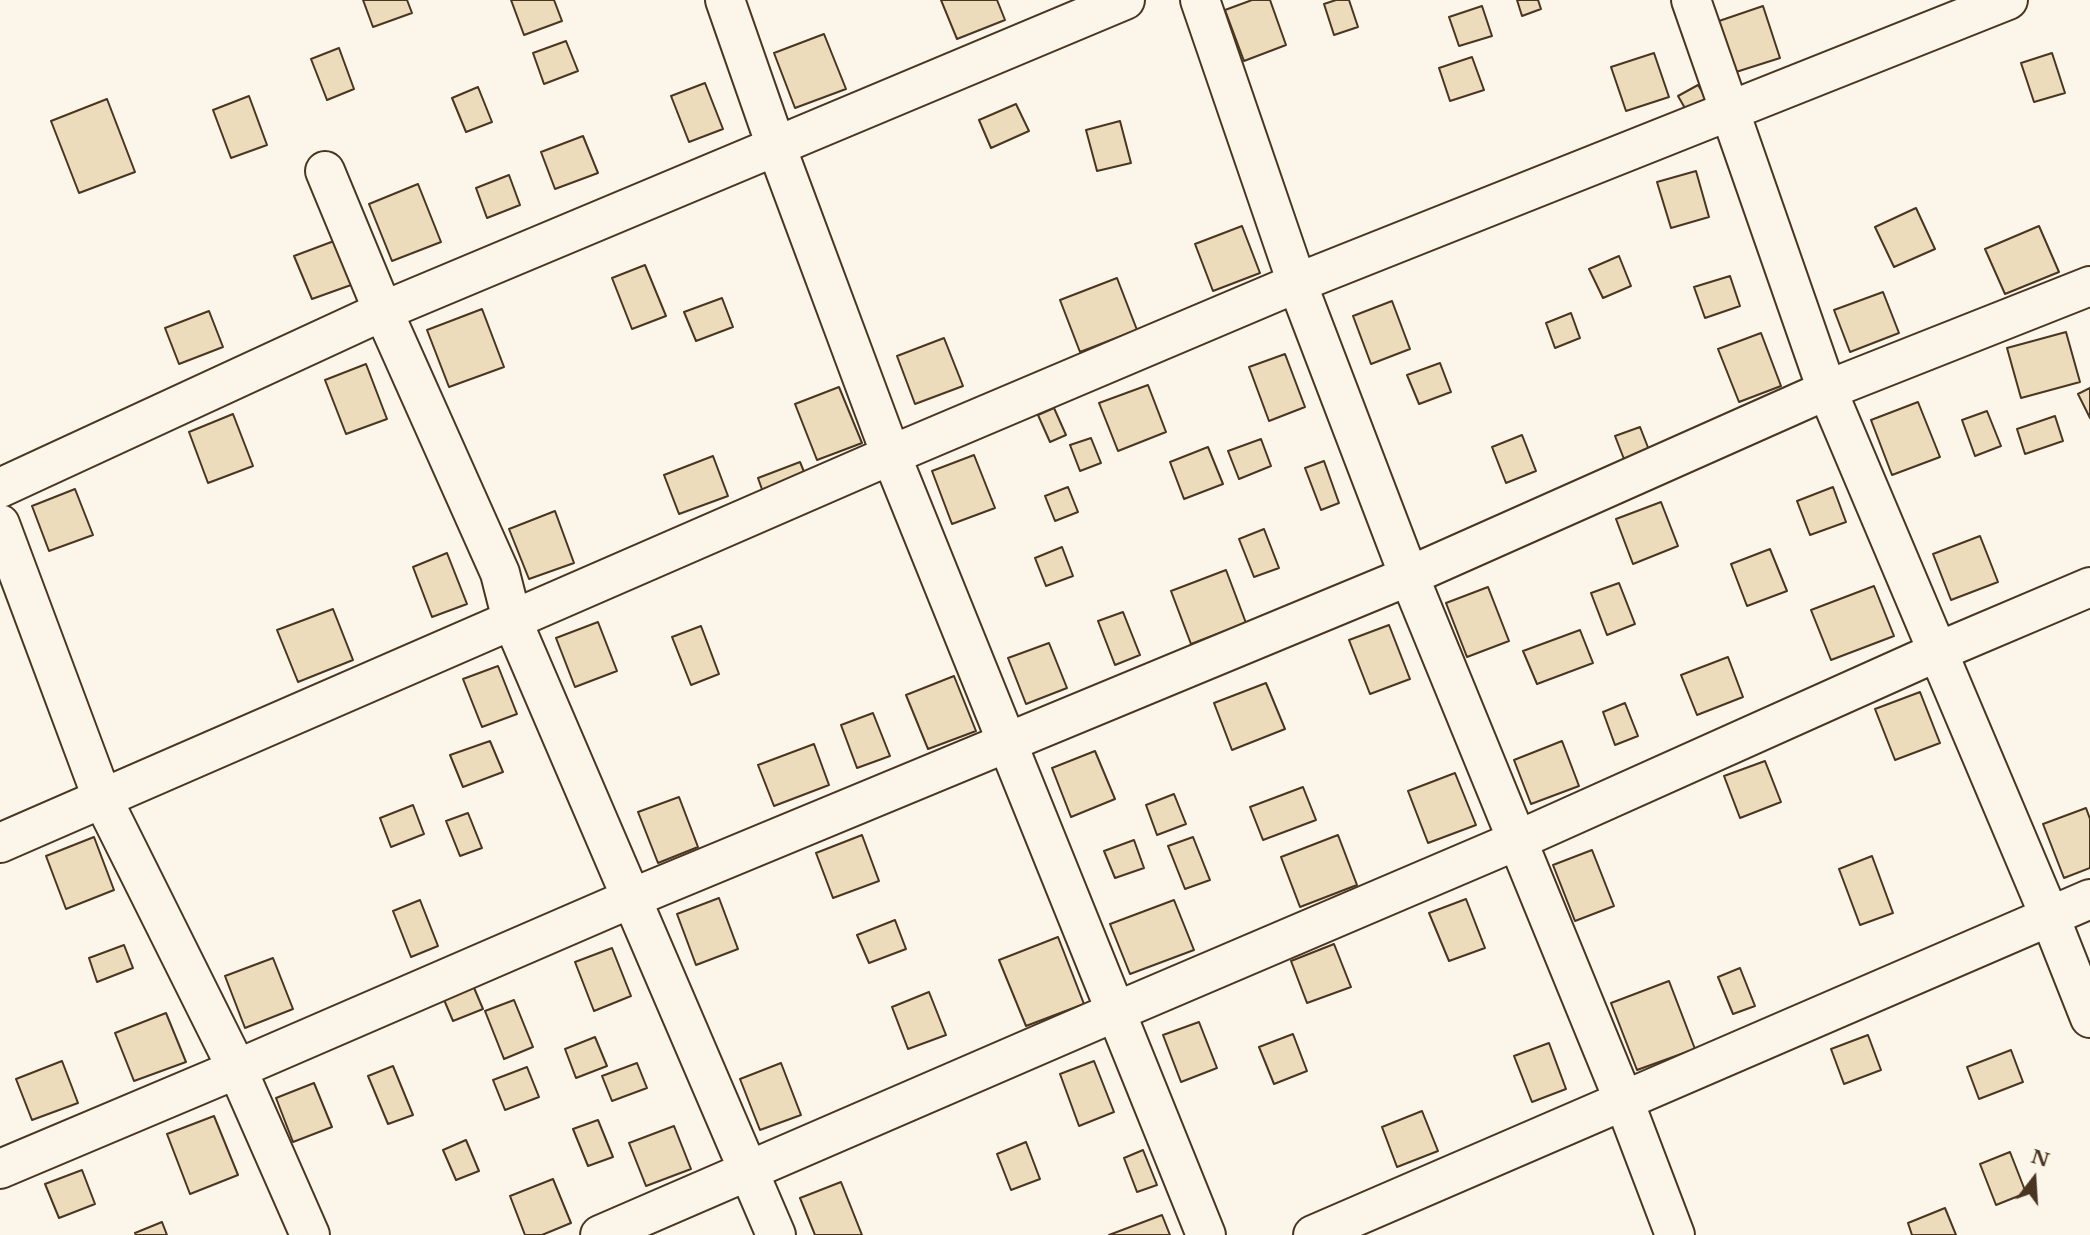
<!DOCTYPE html>
<html>
<head>
<meta charset="utf-8">
<style>
  body { margin:0 }
  #map { position:relative; width:2090px; height:1235px; overflow:hidden; background:#fbf6e9; font-family:"Libre Baskerville",serif }
  canvas { display:block }
  .north { position:absolute; left:1999px; top:1144px; width:70px; height:70px; -webkit-text-stroke:5px #fbf6e9; paint-order:stroke; rotate:17deg; font-size:19px; font-weight:700; line-height:28px; text-align:center; color:#4a3520 }
  .north::after { content:''; display:block; margin:auto; width:24px; height:32px; background:#4a3520; clip-path:polygon(50% 0,100% 100%,50% 72%,0 100%) }
</style>
</head>
<body>
<div id="map">
<canvas width="2090" height="1235"></canvas>
<div class="north">N</div>
</div>
<script>
const c = document.querySelector('canvas').getContext('2d');
c.lineJoin = 'round';
function fillPath(path, color) { c.fillStyle = color; c.fill(path, 'evenodd'); }
const poly = rows => new Path2D(rows.map(r => 'M' + r).join(''));
function stroke(path, color, width, dash) { c.strokeStyle = color; c.lineWidth = width; c.lineCap = dash ? 'butt' : 'round'; c.setLineDash(dash || []); c.stroke(path); }
const building = poly([
  [363,0,407,0,412,13,373,27,363,0],
  [511,0,554,0,562,21,524,35,511,0],
  [941,0,997,0,1005,20,957,39,941,0],
  [1252,0,1270,0,1286,45,1244,61,1225,10,1252,0],
  [1336,0,1349,0,1358,27,1334,35,1324,4,1336,0],
  [1517,0,1538,0,1541,9,1522,16,1517,0],
  [1482,6,1492,36,1459,46,1449,17,1482,6],
  [1763,6,1780,58,1736,72,1719,21,1763,6],
  [824,34,846,89,795,108,774,53,824,34],
  [566,41,578,71,544,84,533,53,566,41],
  [339,48,354,89,327,100,311,59,339,48],
  [1654,53,1669,97,1626,111,1611,67,1654,53],
  [2052,53,2065,93,2034,102,2021,63,2052,53],
  [1472,57,1484,90,1450,101,1439,68,1472,57],
  [705,83,723,129,689,142,671,96,705,83],
  [1698,85,1711,106,1690,117,1678,96,1698,85],
  [478,87,492,122,466,132,452,98,478,87],
  [249,96,267,145,231,158,213,110,249,96],
  [107,99,135,172,79,193,51,121,107,99],
  [1016,104,1029,131,991,148,979,120,1016,104],
  [1120,121,1131,163,1097,171,1086,130,1120,121],
  [583,136,598,173,555,189,541,152,583,136],
  [1696,171,1709,217,1671,228,1657,182,1696,171],
  [509,175,520,205,487,218,476,188,509,175],
  [418,184,441,242,392,261,369,204,418,184],
  [1916,208,1935,249,1894,267,1875,227,1916,208],
  [1242,226,1260,273,1213,291,1195,244,1242,226],
  [2039,226,2059,272,2005,294,1985,249,2039,226],
  [334,241,351,285,312,299,294,256,334,241],
  [1619,256,1631,286,1603,298,1589,269,1619,256],
  [645,265,666,316,632,329,612,278,645,265],
  [1730,276,1740,306,1705,318,1694,287,1730,276],
  [1117,278,1137,330,1080,352,1060,300,1117,278],
  [1883,292,1899,333,1850,352,1834,310,1883,292],
  [722,298,733,327,696,341,684,312,722,298],
  [1392,301,1410,349,1371,364,1353,316,1392,301],
  [482,309,504,367,449,387,427,330,482,309],
  [209,311,223,347,179,364,165,328,209,311],
  [1571,313,1580,338,1555,348,1546,323,1571,313],
  [2066,332,2080,382,2021,398,2007,348,2066,332],
  [1761,333,1781,386,1739,402,1718,349,1761,333],
  [944,338,963,386,915,404,897,356,944,338],
  [1285,354,1305,407,1269,421,1249,367,1285,354],
  [1440,363,1451,392,1419,404,1407,375,1440,363],
  [366,364,387,419,346,434,325,380,366,364],
  [1148,385,1166,432,1118,451,1099,403,1148,385],
  [839,387,862,443,817,460,795,404,839,387],
  [2090,388,2090,418,2078,394,2090,388],
  [1918,402,1940,457,1892,475,1871,420,1918,402],
  [1054,408,1066,435,1050,442,1038,415,1054,408],
  [1987,411,2001,446,1975,456,1962,420,1987,411],
  [233,414,253,466,208,483,189,432,233,414],
  [2055,416,2063,441,2025,454,2017,429,2055,416],
  [1640,427,1649,450,1624,459,1615,436,1640,427],
  [1522,435,1536,471,1506,483,1492,447,1522,435],
  [1091,438,1101,463,1080,471,1070,445,1091,438],
  [1261,439,1271,466,1239,479,1228,451,1261,439],
  [1208,447,1223,484,1184,499,1170,462,1208,447],
  [974,455,995,508,952,524,932,471,974,455],
  [713,456,728,496,679,514,664,475,713,456],
  [1324,461,1339,503,1321,510,1305,468,1324,461],
  [800,462,807,479,764,495,758,478,800,462],
  [1068,487,1078,512,1055,521,1045,496,1068,487],
  [1833,487,1846,522,1810,535,1797,501,1833,487],
  [75,489,93,535,49,551,32,506,75,489],
  [1661,502,1678,546,1633,564,1616,519,1661,502],
  [555,511,574,563,529,579,509,529,555,511],
  [1264,529,1279,568,1254,577,1239,539,1264,529],
  [1980,536,1998,582,1951,600,1933,554,1980,536],
  [1062,547,1073,576,1046,586,1035,558,1062,547],
  [1770,549,1787,591,1747,606,1731,564,1770,549],
  [447,553,467,604,432,617,413,567,447,553],
  [1226,570,1246,623,1191,644,1171,591,1226,570],
  [1619,583,1635,624,1607,635,1591,593,1619,583],
  [1874,586,1894,636,1831,660,1811,610,1874,586],
  [1488,587,1509,641,1467,657,1446,603,1488,587],
  [333,609,353,660,298,682,277,630,333,609],
  [1123,612,1140,655,1115,665,1098,621,1123,612],
  [598,622,617,671,575,687,556,638,598,622],
  [1389,625,1410,679,1370,694,1349,640,1389,625],
  [701,626,719,674,691,685,672,637,701,626],
  [1580,630,1593,663,1537,684,1523,651,1580,630],
  [1049,643,1067,688,1026,704,1008,658,1049,643],
  [1728,657,1743,697,1697,715,1681,675,1728,657],
  [498,666,517,714,482,727,463,679,498,666],
  [954,676,976,731,928,749,906,695,954,676],
  [1266,683,1285,729,1232,750,1214,703,1266,683],
  [1920,692,1940,743,1895,760,1875,709,1920,692],
  [1625,703,1638,736,1615,745,1603,712,1625,703],
  [873,713,890,756,857,768,841,725,873,713],
  [490,741,503,772,463,787,450,755,490,741],
  [1562,741,1579,786,1531,804,1514,760,1562,741],
  [814,744,829,785,774,806,758,765,814,744],
  [1095,751,1115,799,1071,817,1052,768,1095,751],
  [1765,761,1781,802,1740,818,1724,776,1765,761],
  [1455,773,1476,825,1428,843,1408,791,1455,773],
  [1303,787,1316,820,1263,840,1250,807,1303,787],
  [1174,794,1186,824,1157,835,1146,805,1174,794],
  [679,797,698,847,658,863,638,812,679,797],
  [413,805,424,834,391,847,380,818,413,805],
  [2086,808,2090,819,2090,868,2064,878,2043,824,2086,808],
  [468,813,482,848,460,856,446,821,468,813],
  [862,835,879,881,833,898,816,853,862,835],
  [1338,835,1357,885,1300,907,1281,857,1338,835],
  [94,837,114,890,66,909,46,856,94,837],
  [1193,837,1210,880,1185,889,1168,846,1193,837],
  [1134,840,1144,868,1115,878,1104,851,1134,840],
  [1592,850,1614,906,1575,921,1553,865,1592,850],
  [1872,856,1893,913,1860,925,1839,869,1872,856],
  [719,898,738,949,696,965,677,914,719,898],
  [1466,899,1485,948,1449,961,1429,913,1466,899],
  [420,900,438,946,411,957,393,911,420,900],
  [1174,900,1194,950,1130,974,1110,924,1174,900],
  [895,920,906,949,869,963,857,935,895,920],
  [1058,937,1084,1004,1026,1026,999,960,1058,937],
  [1334,944,1351,987,1307,1003,1291,961,1334,944],
  [124,945,133,968,97,982,89,958,124,945],
  [612,948,631,996,594,1011,575,962,612,948],
  [273,958,293,1009,245,1028,225,976,273,958],
  [1740,968,1755,1006,1733,1014,1718,977,1740,968],
  [469,976,483,1009,453,1021,439,988,469,976],
  [1669,981,1695,1049,1637,1070,1611,1003,1669,981],
  [929,992,946,1035,908,1049,892,1007,929,992],
  [514,1000,533,1047,504,1059,485,1011,514,1000],
  [166,1013,186,1062,134,1081,115,1033,166,1013],
  [1199,1022,1217,1068,1181,1082,1163,1035,1199,1022],
  [1293,1034,1307,1071,1274,1084,1259,1047,1293,1034],
  [1868,1035,1881,1070,1844,1084,1831,1049,1868,1035],
  [595,1037,607,1066,576,1078,565,1049,595,1037],
  [1549,1043,1566,1089,1532,1102,1514,1056,1549,1043],
  [2011,1050,2023,1082,1979,1099,1967,1067,2011,1050],
  [62,1061,78,1103,32,1120,16,1079,62,1061],
  [1094,1061,1114,1112,1079,1126,1060,1074,1094,1061],
  [637,1063,647,1088,612,1101,602,1076,637,1063],
  [781,1063,801,1115,760,1130,740,1079,781,1063],
  [393,1066,413,1115,388,1124,368,1076,393,1066],
  [527,1067,539,1097,505,1110,493,1080,527,1067],
  [314,1083,332,1127,293,1142,276,1098,314,1083],
  [1422,1111,1438,1151,1397,1167,1382,1127,1422,1111],
  [214,1116,238,1175,190,1194,167,1134,214,1116],
  [598,1120,613,1157,588,1166,573,1129,598,1120],
  [674,1126,691,1169,646,1186,629,1143,674,1126],
  [466,1140,479,1171,456,1180,443,1150,466,1140],
  [1026,1142,1040,1179,1011,1190,997,1154,1026,1142],
  [1143,1150,1157,1185,1137,1192,1124,1158,1143,1150],
  [2010,1152,2026,1193,1996,1205,1980,1164,2010,1152],
  [82,1170,95,1204,59,1218,45,1184,82,1170],
  [553,1179,571,1223,542,1235,525,1235,510,1196,553,1179],
  [841,1182,862,1235,815,1235,800,1198,841,1182],
  [1945,1208,1956,1235,1912,1235,1908,1223,1945,1208],
  [1162,1215,1170,1235,1109,1235,1162,1215],
  [162,1222,167,1235,136,1235,135,1233,162,1222]
]);
fillPath(building, '#ecdcbc');
stroke(building, '#4a3520', 2);
const minor = poly([
  [725,0,776,146,891,455,1206,1235],
  [1200,0,1297,283,1409,576,1624,1101,1675,1235],
  [1691,0,1827,390,2050,917,2090,1018],
  [325,171,383,311,500,573,512,620,776,1235],
  [0,488,383,311,1125,0],
  [0,524,103,800,237,1069,310,1235],
  [0,843,891,455,1297,283,2008,0],
  [0,1169,237,1069,632,898,1409,576,1827,390,2090,286],
  [600,1235,1115,1012,1518,840,1937,652,2090,587],
  [1313,1235,2090,899]
]);
stroke(minor, '#4a3520', 42);
stroke(minor, '#fbf6e9', 38);
</script>
</body>
</html>
